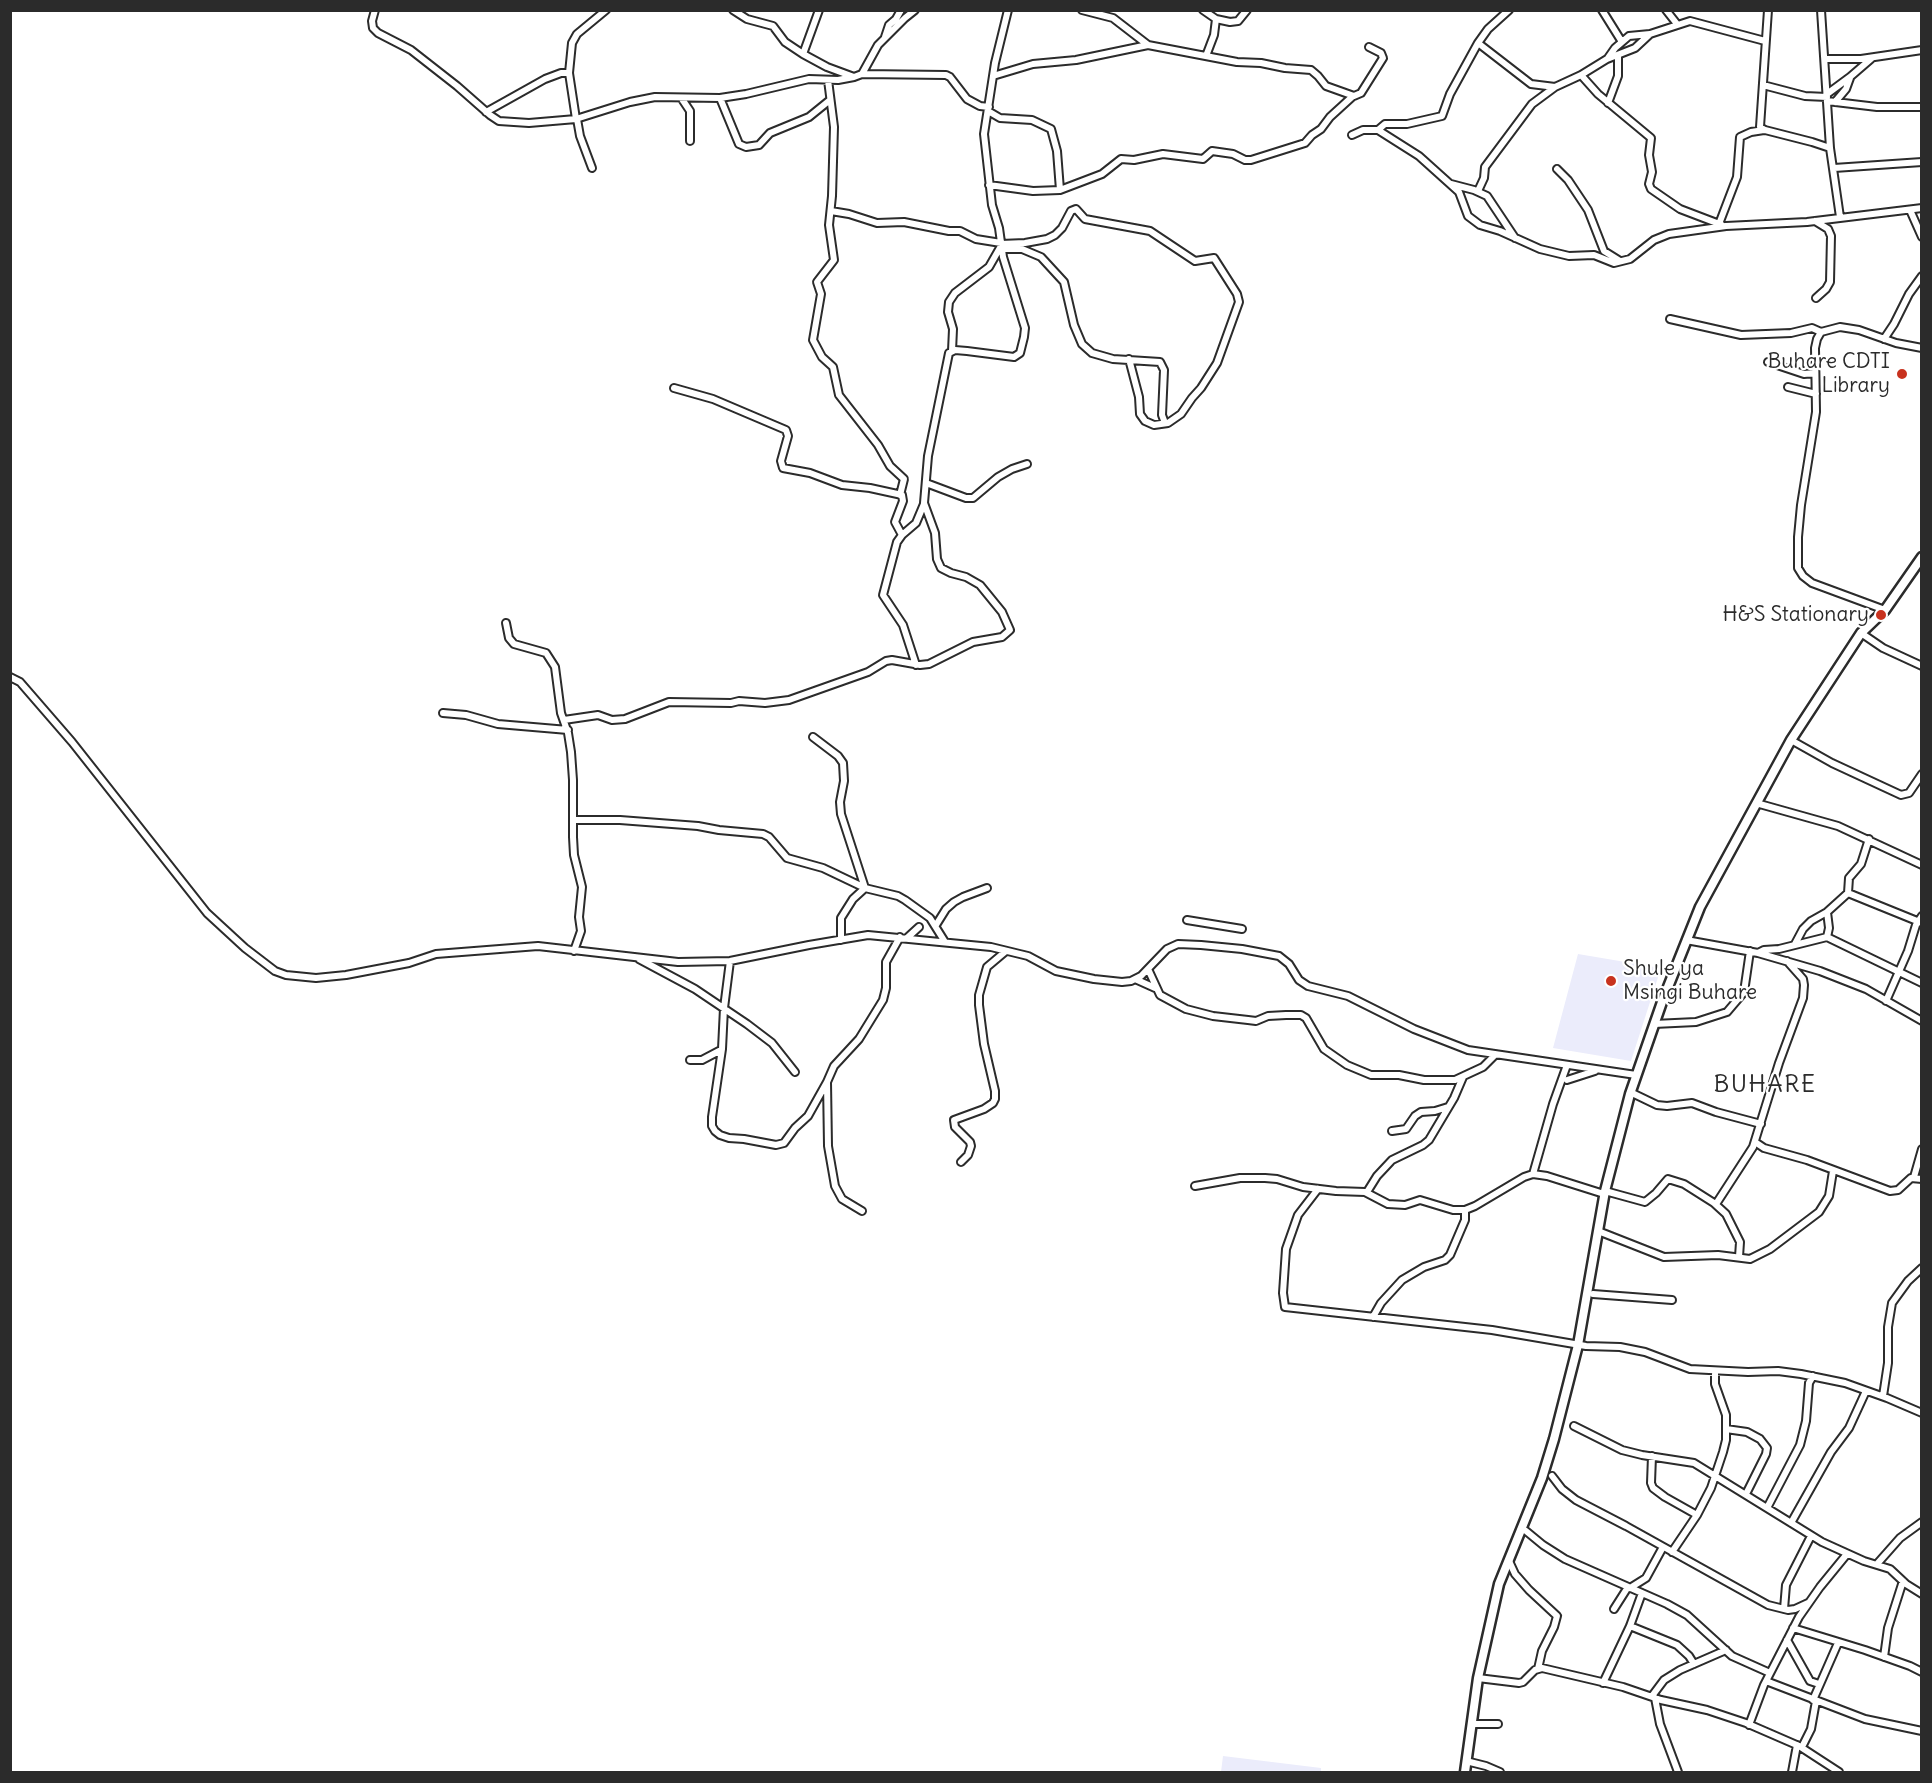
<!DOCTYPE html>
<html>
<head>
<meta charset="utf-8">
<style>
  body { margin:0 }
  #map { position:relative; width:1932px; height:1783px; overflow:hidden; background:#fff; font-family:Delius,sans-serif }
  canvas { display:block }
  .frame { position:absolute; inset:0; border:12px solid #2b2b2b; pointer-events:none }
</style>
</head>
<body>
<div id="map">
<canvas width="1932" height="1783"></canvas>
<div class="frame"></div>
</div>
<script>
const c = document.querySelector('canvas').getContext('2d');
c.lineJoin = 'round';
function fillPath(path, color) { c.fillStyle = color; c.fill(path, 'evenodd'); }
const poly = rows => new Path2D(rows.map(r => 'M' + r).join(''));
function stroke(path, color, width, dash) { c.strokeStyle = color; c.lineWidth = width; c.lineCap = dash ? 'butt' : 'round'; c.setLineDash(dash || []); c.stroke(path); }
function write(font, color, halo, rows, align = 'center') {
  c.font = font + ' Delius,sans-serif'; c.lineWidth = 4.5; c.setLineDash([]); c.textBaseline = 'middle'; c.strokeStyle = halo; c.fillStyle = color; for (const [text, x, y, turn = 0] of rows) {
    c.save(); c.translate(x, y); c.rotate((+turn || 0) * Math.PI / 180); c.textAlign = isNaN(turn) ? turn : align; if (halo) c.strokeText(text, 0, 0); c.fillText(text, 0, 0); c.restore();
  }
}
fillPath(poly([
  [1578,954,1661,968,1631,1061,1553,1048],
  [1223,1756,1321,1768,1321,1772,1221,1772]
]), '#ebecfb');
const minor = poly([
  [375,10,372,21,373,28,378,33,411,50,457,86,490,115,499,121,529,123,576,119,630,102,655,97,720,98,746,94,809,79,838,80,854,77,862,74,878,45,905,18,915,10],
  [733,10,747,19,773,26,785,42,803,54,827,67,854,77],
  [1082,10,1113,18,1148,45,1237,62,1261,63,1285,68,1311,70,1318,76,1326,86,1354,96,1361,93,1383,58,1381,53,1369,47],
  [1203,10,1216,19,1230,22,1238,21,1247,10],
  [1602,10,1622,42],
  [1666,10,1677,24],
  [1768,10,1760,127,1765,130,1812,142,1830,148],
  [1821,10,1830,148,1840,217],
  [885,37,889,25,896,19,901,10],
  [1478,43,1531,84,1555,87],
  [803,54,819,10],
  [1206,56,1214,35,1216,19],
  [1608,58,1615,48,1629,36,1650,34],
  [1825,59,1861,59,1922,50],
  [862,74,946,75,950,77,967,99,980,106,989,107],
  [1581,75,1598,94,1651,138,1649,155,1652,172,1649,184,1651,189,1680,209,1722,225],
  [993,76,1033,64,1076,60,1148,45],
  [828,80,834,127,832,196,829,225,834,260,817,282,821,294,813,340,822,357,833,367,839,395,878,445,890,466,904,479,900,495],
  [1763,85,1805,96,1827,97],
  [1827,94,1850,77,1872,58],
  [720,98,739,144,746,147,759,145,770,133,809,117,830,100],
  [682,99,690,111,690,141],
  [1827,101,1877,107,1922,107],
  [1835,102,1846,89,1850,78],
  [1608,103,1618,76,1618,55],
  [988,111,1000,118,1032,120,1051,129,1057,151,1060,190],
  [486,112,545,79,561,73,569,73],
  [576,119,569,73,572,43,577,34,606,10],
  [577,119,580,136,592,168],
  [1378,130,1385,124,1407,124,1442,116,1450,94,1478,43,1488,29,1509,10],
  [1352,135,1363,130,1378,130,1419,156,1459,192,1468,216,1480,225,1500,231,1540,249,1569,256,1594,255,1614,263,1630,259,1654,240,1669,234,1726,226,1807,222,1922,208],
  [1834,168,1922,162],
  [1557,169,1568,180,1588,210,1604,251,1620,261],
  [1451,184,1474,190,1487,196,1515,238],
  [989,185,1033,191,1060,190,1102,174,1121,159,1134,160,1163,154,1203,159,1212,151,1233,154,1245,160,1251,160,1305,143,1312,135,1321,129,1330,117,1353,96],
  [1478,191,1484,178,1485,167,1532,104,1555,87,1581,75,1607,59,1635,48,1650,34,1690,21,1765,41],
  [1910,210,1922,237],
  [831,211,849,214,877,223,904,222,949,231,960,231,976,239,1001,243],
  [1815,221,1828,229,1831,236,1830,282,1826,289,1816,298],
  [1719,224,1737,177,1740,137,1751,132,1764,130],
  [1001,244,1025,243,1047,239,1055,235,1062,228,1071,211,1076,209,1085,219,1150,231,1195,261,1214,258,1237,294,1239,302,1217,363,1201,388,1192,398,1181,414,1168,423,1154,425,1145,421,1140,414,1139,397,1129,359],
  [1002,249,1022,249,1041,257,1064,282,1074,325,1082,344,1092,353,1113,359,1160,362,1164,370,1162,415,1165,423],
  [1670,319,1741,335,1791,333,1812,328,1821,332],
  [1884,339,1894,324,1909,294,1922,276],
  [952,351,953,329,948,312,949,302,955,293,989,267,1001,246],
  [1768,362,1804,374,1815,373],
  [1788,387,1816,394],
  [674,388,713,399,786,430,788,436,781,461,783,468,810,473,842,485,870,488,902,495,903,501,895,522,902,535],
  [926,483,966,498,973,498,998,477,1012,469,1027,464],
  [1885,610,1812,583,1803,576,1798,568,1798,537,1801,505,1816,412,1815,348,1817,339,1821,332,1840,327,1859,330,1896,343,1922,348],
  [506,623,509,638,514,644,546,653,555,667,561,713,568,733,571,752,573,780,573,837,574,855,582,887,579,917,581,931,574,951],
  [1861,633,1883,648,1922,666],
  [916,665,903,625,883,595,897,542,902,535,916,523,924,504],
  [10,677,20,682,72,742,207,913,245,948,275,971,286,975,316,978,346,975,409,963,436,954,538,946,678,962,730,961,809,945,868,935,991,947,1028,956,1056,971,1094,979,1122,982,1131,981,1141,976,1167,949,1178,944,1201,945,1242,949,1279,956,1289,964,1299,980,1308,986,1348,996,1414,1029,1468,1050,1636,1075],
  [443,713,466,715,498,724,568,730],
  [564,720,598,715,612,720,625,719,669,702,731,703,739,701,765,703,789,700,868,672,886,661,892,660,920,665,929,664,973,642,1002,637,1010,630,1002,612,980,585,966,577,951,573,941,568,937,559,935,533,924,503,928,456,949,353,955,350,967,351,1014,357,1020,353,1024,337,1025,328,1003,257,999,228,992,205,984,134,995,63,1008,10],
  [813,737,838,756,843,763,844,781,840,802,841,814,865,888,853,899,841,918,841,940],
  [1791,740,1832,763,1901,795,1909,793,1922,774],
  [1756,803,1838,826,1922,865],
  [573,820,620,820,698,826,719,830,763,834,769,837,787,858,823,868,865,888,898,896,905,900,930,918,945,942],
  [1848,893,1849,878,1861,864,1869,839],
  [1187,920,1242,929],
  [936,925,946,909,954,902,963,897,987,888],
  [1827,937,1922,983],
  [907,938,919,927],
  [1686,940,1758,953,1820,971,1866,989,1922,1021],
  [1795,944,1803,929,1811,921,1827,912],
  [1758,953,1764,950,1779,949,1827,937,1829,928,1827,912,1848,893,1922,923],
  [639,959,695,989,747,1024,772,1043,795,1072],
  [730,961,724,1008,722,1049,712,1117,712,1126,715,1131,720,1135,729,1138,744,1139,776,1145,784,1143,795,1128,808,1116,827,1082],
  [1148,969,1160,995,1186,1009,1213,1016,1248,1020,1256,1021,1268,1016,1286,1015,1301,1015,1306,1018,1324,1049,1347,1065,1371,1075,1399,1075,1424,1080,1455,1080,1483,1067,1495,1055],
  [1135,979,1155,988],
  [1886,1001,1908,951,1916,925,1922,916],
  [1654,1024,1696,1022,1727,1012,1744,992,1750,951],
  [690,1060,702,1060,721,1050],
  [1567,1080,1595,1071],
  [1630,1092,1657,1105,1667,1106,1692,1103,1716,1112,1761,1124],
  [1392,1131,1406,1129,1415,1116,1421,1112,1435,1111,1448,1107],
  [1755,1142,1764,1148,1807,1160,1890,1191,1898,1190,1911,1178,1922,1179],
  [961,1162,968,1155,971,1146,970,1142,955,1127,954,1120,984,1109,993,1103,995,1099,995,1091,984,1044,979,1005,979,995,987,967,1006,951],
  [1533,1174,1553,1104,1567,1065],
  [1914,1177,1922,1149],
  [1195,1186,1240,1178,1265,1178,1277,1179,1303,1187,1336,1191,1365,1192,1388,1204,1405,1205,1420,1200,1453,1210,1465,1210,1475,1206,1524,1177,1533,1174,1547,1176,1604,1194],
  [1318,1189,1298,1215,1286,1249,1283,1293,1285,1307,1492,1330,1586,1346,1620,1347,1645,1352,1690,1369,1748,1372,1778,1371,1801,1374,1845,1383,1887,1398,1922,1413],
  [1605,1191,1645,1202,1656,1193,1668,1179,1684,1184,1714,1203,1726,1214,1740,1242,1739,1257],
  [1367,1192,1377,1176,1392,1160,1423,1145,1429,1140,1454,1098,1463,1077],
  [1716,1204,1753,1147,1779,1063,1803,998,1804,985,1803,979,1787,961],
  [862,1211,842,1199,835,1186,828,1146,827,1082,834,1066,859,1039,883,1000,886,988,886,962,900,937],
  [1598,1231,1664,1257,1718,1255,1750,1259,1770,1249,1819,1212,1829,1196,1833,1171],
  [1593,1294,1672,1300],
  [1373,1317,1381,1303,1402,1280,1424,1267,1445,1260,1450,1255,1465,1220,1465,1210],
  [1883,1396,1888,1363,1888,1327,1892,1303,1908,1281,1922,1268],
  [1574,1426,1622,1450,1642,1455,1694,1463,1822,1542,1864,1561,1890,1569,1906,1584,1922,1594],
  [1726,1429,1747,1432,1760,1439,1767,1448,1766,1454,1746,1494],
  [1652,1456,1651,1483,1653,1488,1665,1497,1697,1515],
  [1552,1476,1562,1489,1576,1500,1626,1526,1768,1605,1788,1610,1795,1609,1808,1603],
  [1767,1508,1800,1445,1806,1421,1809,1383,1813,1376],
  [1791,1523,1831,1452,1849,1428,1866,1391],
  [1526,1531,1543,1545,1565,1559,1667,1604,1687,1615,1732,1656,1770,1673],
  [1672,1552,1697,1515,1711,1488,1723,1452,1726,1440,1726,1415,1715,1384,1715,1371],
  [1509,1561,1515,1574,1529,1590,1557,1616,1554,1627,1542,1651,1538,1669],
  [1877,1564,1900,1538,1922,1522],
  [1630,1588,1646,1578,1663,1547],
  [1614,1609,1628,1587],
  [1784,1609,1786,1585,1811,1536],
  [1630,1626,1677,1645,1689,1656,1694,1664],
  [1793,1628,1865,1650,1910,1666,1922,1672],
  [1787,1640,1810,1681,1819,1684],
  [1884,1657,1888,1628,1903,1581],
  [1478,1678,1519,1683,1523,1682,1535,1670,1542,1668,1623,1687,1661,1700,1707,1710,1746,1723,1799,1746,1839,1772],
  [1766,1681,1865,1719,1922,1731],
  [1603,1683,1630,1626,1642,1593],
  [1652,1696,1664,1680,1680,1670,1726,1650],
  [1655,1698,1660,1724,1678,1772],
  [1813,1700,1838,1643],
  [1471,1724,1498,1724],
  [1749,1725,1764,1685,1799,1617,1820,1587,1847,1554],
  [1802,1747,1811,1729,1816,1701],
  [1466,1761,1486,1766,1500,1772],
  [1792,1772,1797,1745]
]);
const secondary = poly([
  [1465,1772,1478,1678,1499,1584,1542,1478,1554,1439,1578,1345,1605,1191,1630,1094,1662,1002,1700,907,1791,740,1861,633,1885,610,1922,557]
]);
stroke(minor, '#2b2b2b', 10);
stroke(secondary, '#2b2b2b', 13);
stroke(minor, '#fff', 6);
stroke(secondary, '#fff', 8);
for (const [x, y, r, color] of [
  [1902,374,6,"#c8321e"],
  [1881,615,6,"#c8321e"],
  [1611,981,6,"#c8321e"]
]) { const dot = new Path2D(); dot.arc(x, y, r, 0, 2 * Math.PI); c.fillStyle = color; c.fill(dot); stroke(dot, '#fff', 2); }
write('21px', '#2b2b2b', '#fff', [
  ["Buhare CDTI",1890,362],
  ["Library",1890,386],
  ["H&S Stationary",1869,615],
  ["Shule ya",1623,969,"left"],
  ["Msingi Buhare",1623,993,"left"]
], 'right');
c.letterSpacing = '1.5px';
write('24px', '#2b2b2b', '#fff', [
  ["BUHARE",1765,1085]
]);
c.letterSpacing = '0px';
</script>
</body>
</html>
